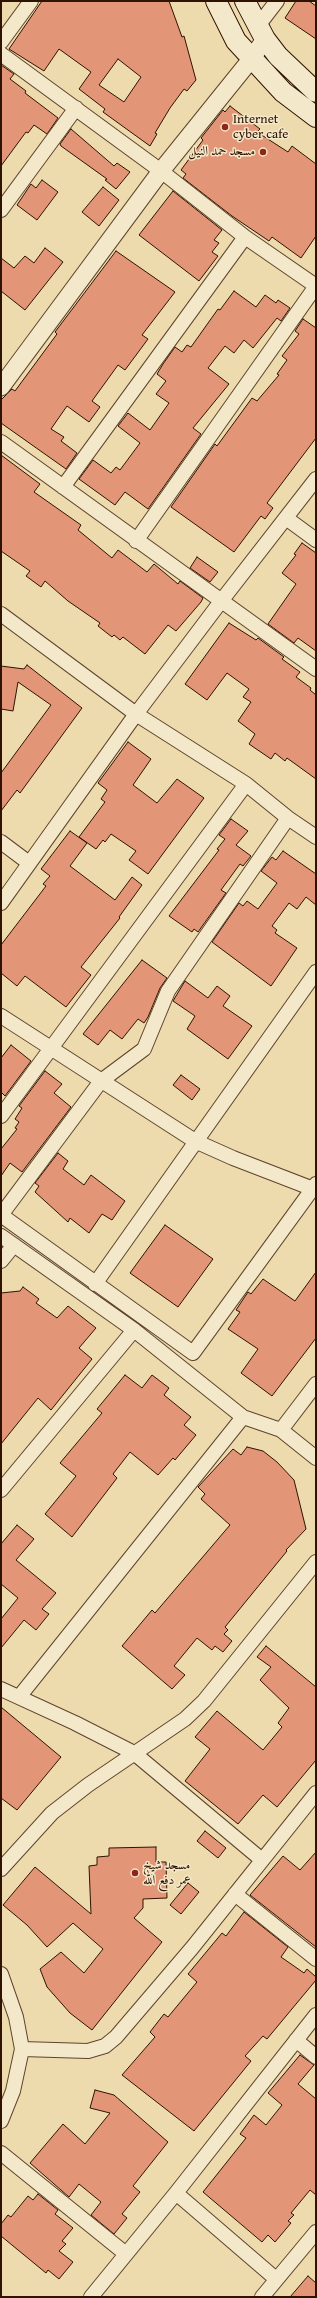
<!DOCTYPE html>
<html>
<head>
<meta charset="utf-8">
<style>
  body { margin:0 }
  #map { position:relative; width:317px; height:2298px; overflow:hidden; background:#eddbae; font-family:"Gentium Book Plus",serif }
  canvas { display:block }
  .frame { position:absolute; inset:0; border:2px solid #301200; pointer-events:none }
</style>
</head>
<body>
<div id="map">
<canvas width="317" height="2298"></canvas>
<div class="frame"></div>
</div>
<script>
const c = document.querySelector('canvas').getContext('2d');
c.lineJoin = 'round';
function fillPath(path, color) { c.fillStyle = color; c.fill(path, 'evenodd'); }
const poly = rows => new Path2D(rows.map(r => 'M' + r).join(''));
function stroke(path, color, width, dash) { c.strokeStyle = color; c.lineWidth = width; c.lineCap = dash ? 'butt' : 'round'; c.setLineDash(dash || []); c.stroke(path); }
function write(font, color, halo, rows, align = 'center') {
  c.font = font + ' "Gentium Book Plus",Amiri,serif'; c.lineWidth = 3; c.setLineDash([]); c.textBaseline = 'middle'; c.strokeStyle = halo; c.fillStyle = color; for (const [text, x, y, turn = 0] of rows) {
    c.save(); c.translate(x, y); c.rotate((+turn || 0) * Math.PI / 180); c.textAlign = isNaN(turn) ? turn : align; if (halo) c.strokeText(text, 0, 0); c.fillText(text, 0, 0); c.restore();
  }
}
const building = poly([
  [42,1,169,1,182,37,184,36,196,80,187,91,184,89,170,108,155,133,157,134,150,146,103,112,105,109,79,89,91,72,59,49,44,71,9,49,42,1],
  [118,59,141,77,124,102,99,85,118,59],
  [296,1,309,1,316,6,316,39,285,18,296,1],
  [1,65,14,74,10,79,26,91,25,93,58,118,47,134,34,125,28,133,26,132,1,166,1,65],
  [230,106,260,129,257,132,288,152,292,146,316,164,316,236,301,258,272,237,269,241,232,216,183,178,186,174,181,170,203,140,201,138,223,110,225,112,230,106],
  [71,129,114,166,117,163,130,172,116,189,105,180,107,179,61,146,60,144,71,129],
  [42,180,58,192,37,220,17,205,31,184,36,188,42,180],
  [103,187,119,200,99,226,82,212,103,187],
  [173,191,222,230,214,240,219,243,212,252,218,256,199,281,139,235,173,191],
  [45,248,63,262,25,310,1,291,1,258,14,268,25,256,34,263,45,248],
  [116,251,175,292,142,335,148,339,125,370,118,365,92,401,100,407,89,422,67,406,51,429,64,437,61,441,77,453,66,469,1,423,1,400,12,389,15,391,57,334,55,332,116,251],
  [234,291,256,307,265,295,276,303,278,300,290,308,281,321,277,318,253,348,244,340,234,353,225,346,208,368,229,384,193,428,201,434,148,509,125,492,115,505,79,479,93,460,111,473,116,467,120,470,140,443,118,426,128,413,150,430,169,403,156,394,166,381,157,374,163,364,175,347,182,352,187,345,191,347,218,309,220,310,234,291],
  [303,319,316,328,316,438,267,503,273,508,265,519,261,516,234,552,171,507,215,444,217,446,252,398,257,401,279,375,277,374,287,360,282,356,299,334,295,331,303,319],
  [1,455,40,484,34,492,81,525,78,530,112,558,118,550,147,572,154,564,178,584,180,581,203,598,201,602,176,631,168,625,145,654,123,637,120,640,114,635,112,637,98,626,100,623,68,601,45,581,41,587,26,576,30,571,1,551,1,455],
  [302,543,316,553,316,651,298,638,294,643,268,624,296,584,282,573,296,555,294,554,302,543],
  [197,557,218,572,210,582,190,568,197,557],
  [229,623,256,640,258,638,284,657,282,659,300,672,296,677,311,688,310,690,316,695,316,779,287,758,285,761,275,753,271,759,249,744,255,734,238,721,251,702,243,697,249,689,227,673,207,700,185,684,229,623],
  [27,665,82,708,20,793,17,790,1,811,1,773,51,705,18,682,13,711,1,709,1,666,24,669,27,665],
  [128,742,151,759,133,785,157,803,177,779,204,798,148,874,129,860,136,851,111,834,105,842,103,840,96,849,79,837,105,802,101,799,107,790,98,783,128,742],
  [231,819,248,831,236,845,251,856,243,866,240,864,221,890,226,893,198,932,194,929,192,932,169,916,219,850,217,849,225,839,219,835,231,819],
  [70,831,87,843,70,866,115,900,132,877,142,885,119,917,120,918,81,967,91,975,66,1007,25,976,17,986,1,973,1,945,46,886,43,884,50,876,41,869,70,831],
  [283,851,316,874,316,905,306,897,297,909,289,903,272,926,277,930,275,933,297,948,271,986,212,942,239,903,243,906,247,901,258,909,277,883,261,871,272,857,276,860,283,851],
  [142,960,167,978,160,988,148,1017,144,1023,138,1019,122,1039,110,1030,98,1045,83,1034,142,960],
  [185,981,208,998,217,986,230,996,223,1006,252,1026,228,1059,187,1029,195,1016,173,1001,185,981],
  [11,1045,31,1061,5,1096,1,1092,1,1058,11,1045],
  [45,1071,62,1084,54,1093,71,1107,22,1172,10,1163,1,1176,1,1149,17,1129,15,1128,19,1122,15,1119,22,1108,19,1106,45,1071],
  [181,1075,200,1089,192,1100,173,1085,181,1075],
  [58,1153,68,1161,63,1169,84,1185,91,1175,125,1201,112,1220,102,1214,89,1233,70,1218,68,1222,35,1192,39,1186,35,1183,58,1153],
  [165,1225,213,1259,178,1307,130,1273,165,1225],
  [316,1272,316,1338,272,1396,241,1373,258,1349,228,1329,240,1312,236,1310,248,1292,251,1294,263,1279,295,1301,316,1272],
  [23,1287,39,1299,36,1303,57,1318,68,1306,96,1328,79,1348,92,1359,51,1410,38,1398,1,1444,1,1293,20,1291,23,1287],
  [125,1375,142,1388,152,1375,169,1388,164,1395,191,1417,184,1425,196,1435,175,1460,173,1458,158,1475,130,1452,113,1474,117,1478,72,1537,45,1514,76,1476,60,1463,102,1413,97,1409,125,1375],
  [247,1447,263,1451,277,1462,294,1480,306,1529,286,1550,287,1551,225,1627,228,1630,224,1634,232,1641,223,1652,215,1646,212,1650,197,1638,174,1666,185,1675,172,1689,122,1646,152,1610,155,1613,230,1525,201,1499,205,1494,198,1487,233,1449,241,1455,247,1447],
  [17,1525,34,1539,16,1560,56,1593,42,1609,49,1614,36,1630,24,1620,1,1648,1,1619,18,1598,1,1584,1,1544,17,1525],
  [266,1646,316,1687,316,1760,277,1807,263,1795,238,1824,185,1781,210,1749,195,1737,217,1711,263,1750,282,1727,278,1723,289,1708,260,1680,271,1667,257,1657,266,1646],
  [1,1707,61,1757,17,1810,1,1798,1,1707],
  [205,1831,226,1848,218,1858,197,1841,205,1831],
  [156,1847,156,1862,166,1862,167,1898,143,1899,143,1908,134,1918,162,1942,92,2030,70,2013,47,1987,40,1969,61,1952,84,1973,103,1949,73,1923,47,1947,27,1925,3,1905,35,1867,91,1914,89,1866,97,1865,97,1857,109,1856,109,1848,156,1847],
  [316,1852,316,1947,250,1895,283,1856,300,1870,316,1852],
  [188,1883,199,1892,181,1914,170,1905,188,1883],
  [244,1912,288,1947,281,1957,304,1973,307,1969,316,1977,316,1980,267,2039,263,2036,245,2056,251,2061,194,2131,122,2075,155,2037,150,2032,164,2014,168,2017,197,1982,188,1974,222,1933,226,1936,244,1912],
  [300,2055,314,2065,298,2084,316,2099,316,2195,310,2190,291,2213,294,2215,288,2221,291,2223,275,2242,268,2235,262,2242,203,2192,246,2138,240,2134,254,2115,266,2125,282,2105,268,2093,300,2055],
  [95,2090,114,2095,168,2142,133,2186,140,2192,122,2214,127,2218,114,2234,91,2215,101,2202,79,2184,69,2197,30,2163,63,2124,85,2144,110,2113,90,2108,95,2090],
  [38,2194,58,2210,55,2214,73,2228,62,2241,66,2244,59,2251,73,2262,59,2279,48,2270,46,2273,1,2236,1,2224,8,2215,11,2217,28,2196,33,2200,38,2194],
  [308,2276,316,2283,316,2297,290,2297,308,2276]
]);
fillPath(building, '#e29577');
stroke(building, '#301200', 1);
const minor = poly([
  [257,27,277,1],
  [1,42,31,1],
  [1,54,161,171,245,237,316,286],
  [1,210,76,108],
  [1,442,316,669],
  [63,487,245,237],
  [286,518,316,540],
  [136,541,316,286],
  [1,614,136,714,246,784,288,818,316,837],
  [1,842,29,863],
  [1,903,136,714,222,600,316,479],
  [1,1016,195,1141,233,1158,316,1190],
  [1,1116,246,784],
  [1,1215,101,1081,144,1049,168,991,288,818],
  [1,1215,193,1353,316,1184],
  [1,1236,134,1330,243,1417,281,1430,316,1458],
  [1,1261,14,1245],
  [95,1284,316,972],
  [281,1430,316,1384],
  [1,1490,134,1330],
  [1,1689,75,1723,134,1753,262,1860],
  [19,1697,243,1417],
  [1,1869,52,1813,88,1785,185,1719,204,1701,316,1562],
  [235,1894,316,1959],
  [1,1974,16,2017,22,2049,13,2091,1,2121],
  [296,2040,316,2057],
  [22,2049,88,2051,105,2046,116,2037,192,1948,316,1793],
  [1,2153,126,2254],
  [176,2193,276,2279],
  [91,2297,176,2193,316,2015],
  [262,2297,316,2232]
]);
const tertiary = poly([
  [1,387,161,171,252,58,265,39]
]);
const secondary = poly([
  [216,1,236,41,283,92,316,117],
  [245,1,265,39,278,56,316,92]
]);
stroke(minor, '#5f442c', 16);
stroke(tertiary, '#5f442c', 19);
stroke(secondary, '#301200', 22);
stroke(minor, '#f3e8ca', 14);
stroke(tertiary, '#f3e8ca', 17);
stroke(secondary, '#f3e8ca', 20);
for (const [x, y, r, color] of [
  [225,127,4,"#8f2418"],
  [263,152,4,"#8f2418"],
  [135,1873,4,"#8f2418"]
]) { const dot = new Path2D(); dot.arc(x, y, r, 0, 2 * Math.PI); c.fillStyle = color; c.fill(dot); stroke(dot, '#f3e8ca', 1.5); }
write('13px', '#301200', '#f3e8ca', [
  ["Internet",233,120],
  ["cyber cafe",233,135],
  ["مسجد حمد النيل",255,152,"right"],
  ["مسجد شيخ",143,1866],
  ["عمر دفع الله",143,1881]
], 'left');
</script>
</body>
</html>
